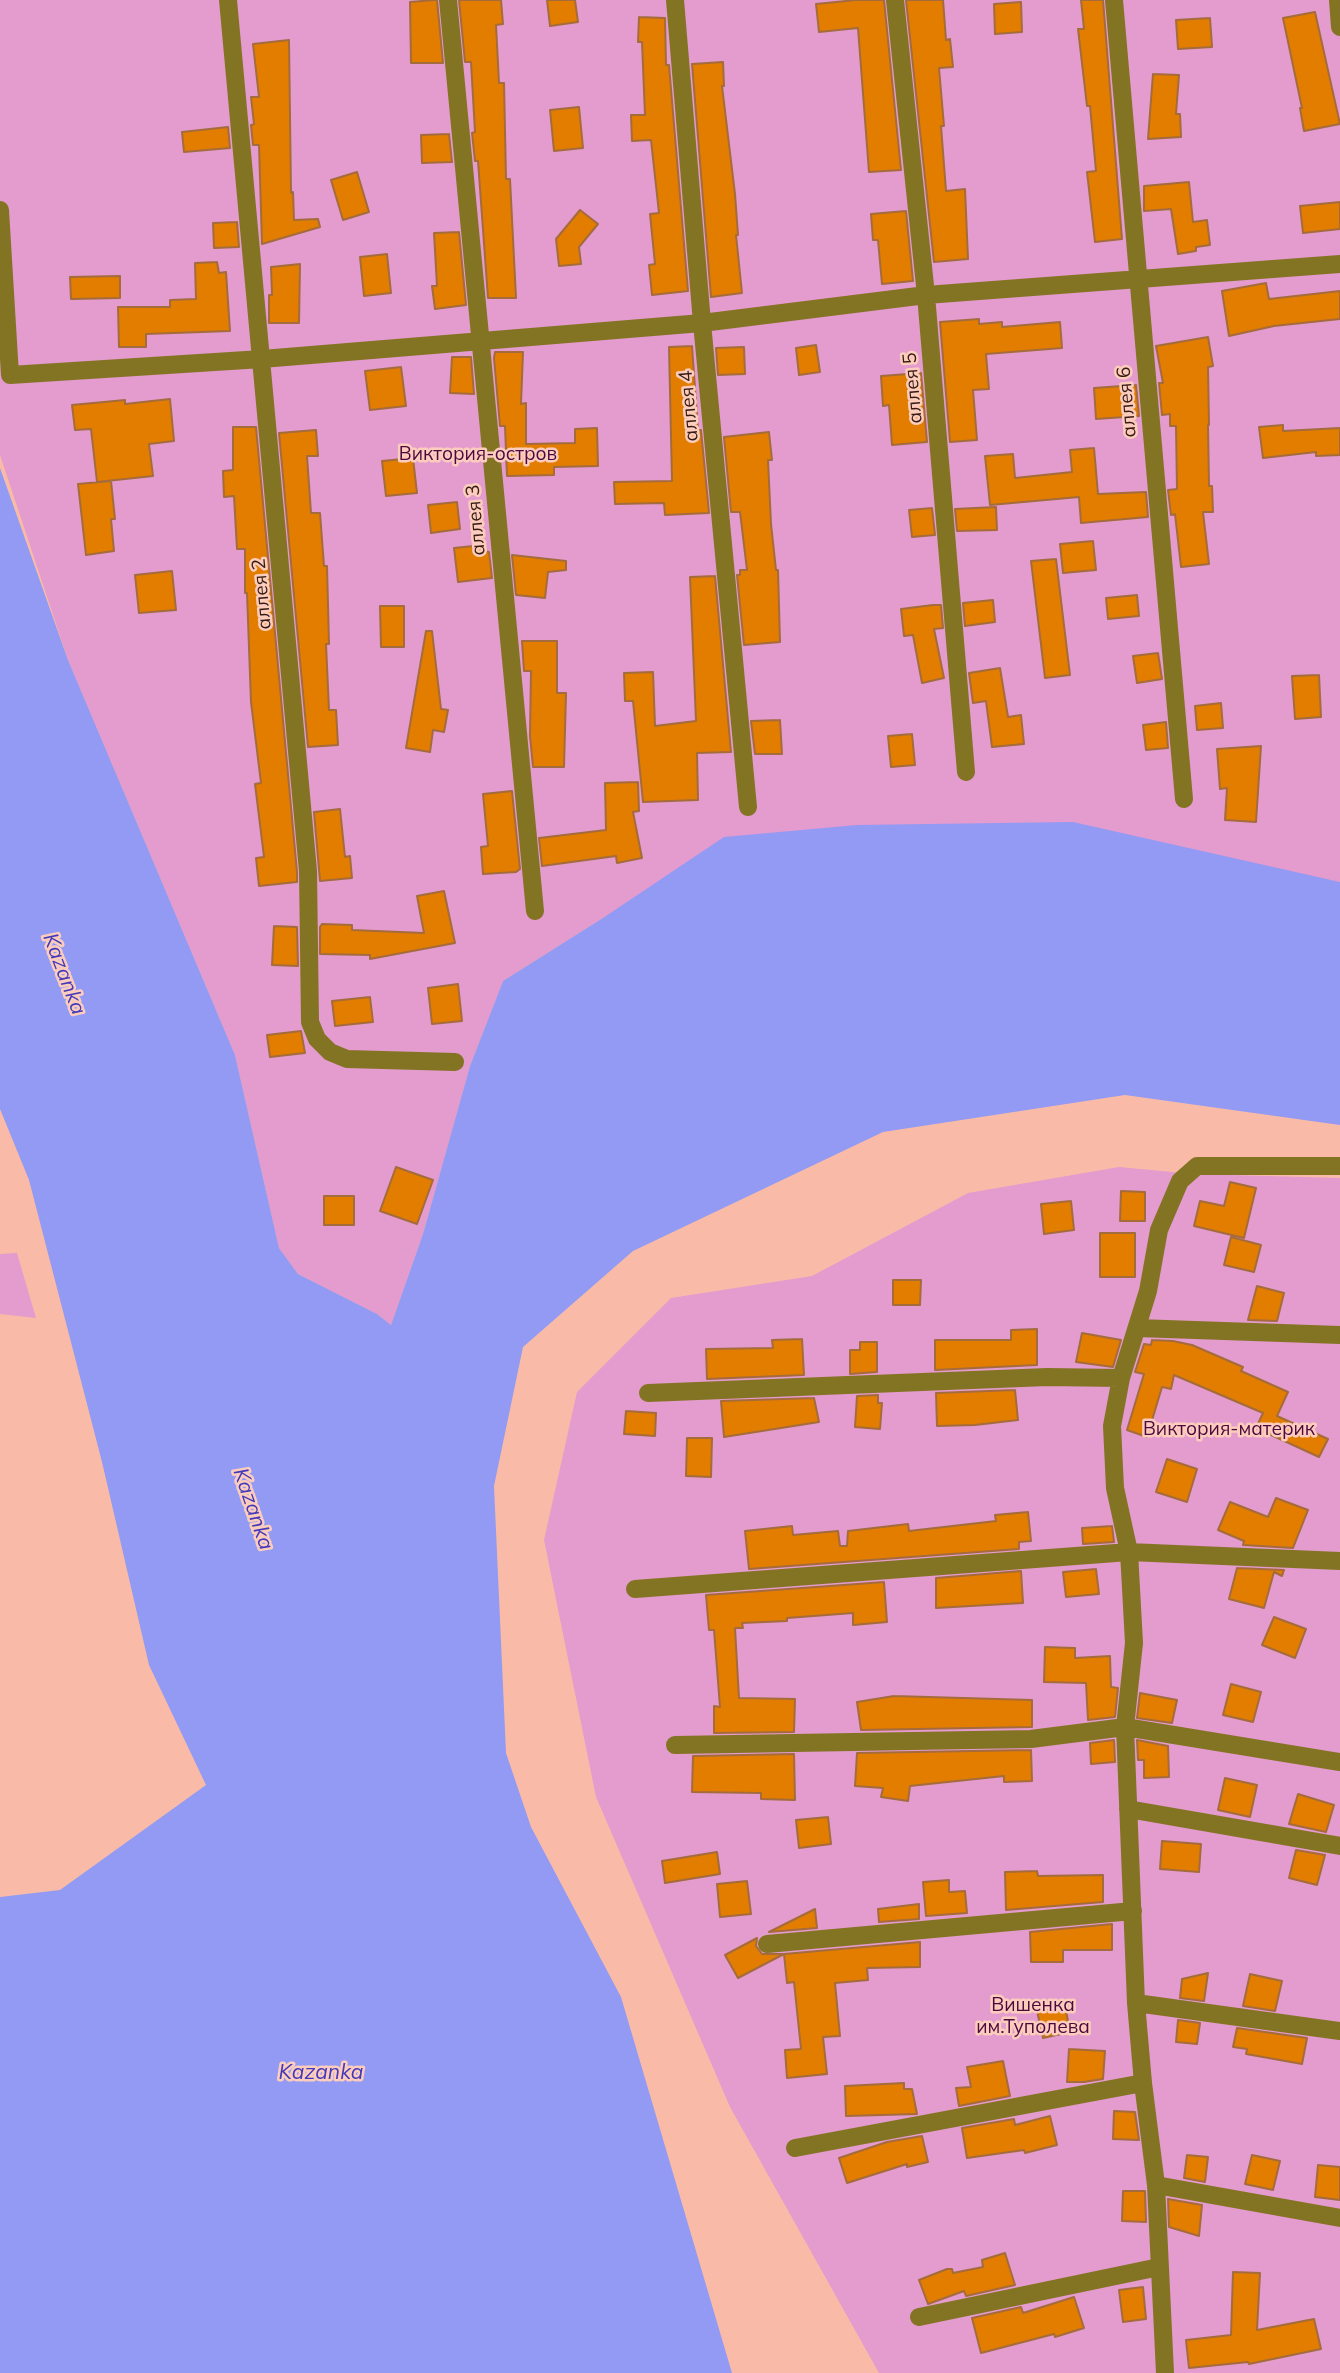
<!DOCTYPE html>
<html>
<head>
<meta charset="utf-8">
<style>
  body { margin:0 }
  canvas { display:block; background:#f9bba7 }
</style>
</head>
<body>
<canvas width="1340" height="2373"></canvas>
<script>
const c = document.querySelector('canvas').getContext('2d');
c.lineJoin = 'round';
function fillPath(path, color) { c.fillStyle = color; c.fill(path, 'evenodd'); }
const poly = rows => new Path2D(rows.map(r => 'M' + r).join(''));
function stroke(path, color, width, dash) { c.strokeStyle = color; c.lineWidth = width; c.lineCap = dash ? 'butt' : 'round'; c.setLineDash(dash || []); c.stroke(path); }
function write(font, color, halo, rows, align = 'center') {
  c.font = font + ' Mulish,sans-serif'; c.lineWidth = 5; c.setLineDash([]); c.textBaseline = 'middle'; c.strokeStyle = halo; c.fillStyle = color; for (const [text, x, y, turn = 0] of rows) {
    c.save(); c.translate(x, y); c.rotate((+turn || 0) * Math.PI / 180); c.textAlign = isNaN(turn) ? turn : align; if (halo) c.strokeText(text, 0, 0); c.fillText(text, 0, 0); c.restore();
  }
}
fillPath(poly([
  [0,0,1340,0,1340,882,1304,875,606,916,503,981,470,1066,423,1234,391,1325,377,1314,298,1274,279,1248,235,1055,68,660,0,455],
  [1119,1167,1194,1174,1340,1178,1340,2373,879,2373,730,2107,596,1797,544,1540,577,1392,671,1298,812,1276,968,1193],
  [17,1253,36,1318,0,1314,0,1254]
]), '#e49bce');
fillPath(poly([
  [0,468,68,660,235,1055,279,1248,298,1274,377,1314,391,1325,423,1234,470,1066,503,981,606,916,724,837,857,825,1073,822,1340,882,1340,1125,1125,1095,883,1132,633,1251,523,1347,494,1486,506,1753,531,1827,621,1997,732,2373,0,2373,0,1897,60,1890,206,1785,149,1665,102,1462,29,1180,0,1109]
]), '#929af4');
const building = poly([
  [434,0,437,0,443,63,411,63,410,2,434,0],
  [459,0,501,0,503,24,496,25,499,83,504,83,506,179,510,179,516,298,488,298,478,161,475,161,472,133,475,132,471,62,465,62,459,0],
  [547,0,575,0,578,22,550,26,547,0],
  [856,0,884,0,901,170,869,172,858,28,819,32,816,4,856,0],
  [906,0,943,0,946,40,950,39,953,67,939,68,944,126,941,126,946,191,965,189,968,259,934,262,906,0],
  [1081,0,1103,0,1122,239,1095,242,1087,172,1096,171,1090,106,1087,106,1078,29,1084,29,1081,0],
  [1021,2,1022,32,995,34,994,4,1021,2],
  [1315,12,1340,124,1304,131,1300,108,1302,108,1283,18,1315,12],
  [639,17,665,18,666,65,669,65,688,291,652,295,649,265,655,264,650,214,659,213,651,140,632,141,631,115,645,115,642,42,638,42,639,17],
  [1210,18,1212,47,1178,49,1176,20,1210,18],
  [289,40,291,193,293,192,294,220,318,219,320,227,262,244,259,145,253,145,251,125,254,124,251,97,259,97,253,44,289,40],
  [723,62,724,86,722,86,735,194,738,235,736,235,742,293,711,297,692,64,723,62],
  [1153,74,1179,75,1176,114,1180,114,1181,137,1148,139,1153,74],
  [579,107,583,148,554,151,550,110,579,107],
  [228,127,230,148,184,152,182,132,228,127],
  [449,134,452,162,422,163,421,135,449,134],
  [357,172,369,212,343,220,331,180,357,172],
  [1189,182,1193,222,1207,220,1210,245,1196,247,1196,251,1178,254,1171,209,1144,211,1144,186,1189,182],
  [1340,202,1340,229,1303,233,1300,206,1340,202],
  [580,210,598,224,579,247,581,264,559,266,556,239,580,210],
  [906,211,913,281,882,284,878,240,873,240,871,214,906,211],
  [237,222,239,247,214,248,213,223,237,222],
  [459,232,466,305,435,309,432,286,437,286,434,233,459,232],
  [387,254,391,293,364,296,360,257,387,254],
  [217,262,219,273,226,272,230,331,146,334,146,347,119,347,118,307,170,307,170,300,196,299,195,263,217,262],
  [300,264,299,323,269,323,269,295,272,295,271,267,300,264],
  [120,276,120,298,71,299,70,277,120,276],
  [1266,283,1269,299,1340,291,1340,319,1274,326,1229,336,1222,291,1266,283],
  [979,319,979,324,1002,322,1002,327,1060,322,1062,348,986,354,989,389,973,390,977,440,950,442,940,322,979,319],
  [1208,337,1213,366,1208,367,1209,425,1208,425,1209,486,1212,486,1213,512,1203,512,1209,564,1181,567,1175,514,1171,515,1168,490,1177,489,1176,426,1170,426,1170,414,1162,415,1159,383,1163,383,1156,346,1208,337],
  [816,345,820,372,799,375,796,348,816,345],
  [692,346,698,430,701,430,709,513,665,515,664,503,615,504,614,482,672,481,669,347,692,346],
  [744,347,745,374,718,375,716,348,744,347],
  [495,352,523,352,521,404,526,403,526,444,575,443,575,429,597,428,598,466,554,467,554,475,507,476,505,426,500,426,494,358,495,352],
  [452,357,471,357,474,394,450,393,452,357],
  [401,367,406,406,370,410,365,371,401,367],
  [921,373,927,442,892,445,889,405,883,406,881,376,921,373],
  [1136,385,1139,416,1096,419,1094,388,1136,385],
  [170,399,174,441,149,444,153,476,97,482,91,429,75,430,72,405,125,400,125,404,170,399],
  [1283,425,1283,431,1340,428,1340,455,1316,456,1316,452,1263,458,1259,427,1283,425],
  [233,427,256,427,297,872,297,882,259,886,256,858,264,857,255,784,261,783,251,702,247,593,245,593,245,549,237,549,234,496,224,497,223,471,233,470,233,427],
  [316,430,318,456,307,456,311,513,320,513,324,566,327,566,329,644,326,644,329,710,336,710,338,745,308,747,279,433,316,430],
  [769,432,772,460,768,460,771,524,776,570,778,570,780,642,744,645,737,575,740,575,740,570,747,570,740,512,731,512,724,437,769,432],
  [1094,448,1098,494,1146,492,1148,517,1081,523,1079,497,990,505,985,456,1013,454,1015,478,1072,472,1070,450,1094,448],
  [413,458,417,493,386,496,382,461,413,458],
  [111,481,115,519,111,519,114,551,86,555,78,484,111,481],
  [457,502,460,529,431,533,428,505,457,502],
  [996,507,997,530,957,531,955,509,996,507],
  [932,508,935,535,912,537,909,510,932,508],
  [1093,541,1096,570,1063,573,1060,544,1093,541],
  [483,545,484,551,489,552,492,578,458,582,454,548,483,545],
  [512,555,566,561,566,570,548,572,545,598,516,595,512,555],
  [1056,559,1070,675,1045,678,1031,561,1056,559],
  [172,571,176,610,139,613,135,575,172,571],
  [715,576,731,752,697,753,698,800,643,802,633,701,625,701,624,673,653,672,655,726,696,721,690,577,715,576],
  [1137,595,1139,616,1108,619,1106,598,1137,595],
  [993,600,995,622,965,626,963,603,993,600],
  [933,605,941,605,943,628,934,629,944,678,922,683,913,635,904,636,901,609,933,605],
  [380,606,404,606,404,647,381,647,380,606],
  [426,631,432,631,441,709,448,710,444,732,433,730,430,752,406,748,426,631],
  [522,641,557,641,557,693,566,693,564,767,533,767,530,736,531,671,524,671,522,641],
  [1158,653,1162,679,1137,683,1133,656,1158,653],
  [1000,668,1008,717,1021,715,1024,744,992,747,986,701,973,703,969,673,1000,668],
  [1319,675,1321,717,1295,719,1292,676,1319,675],
  [1221,703,1223,728,1197,730,1195,706,1221,703],
  [780,720,782,754,755,754,751,721,780,720],
  [1166,722,1168,748,1146,750,1143,725,1166,722],
  [912,734,915,765,891,767,888,736,912,734],
  [1261,746,1256,822,1225,820,1227,788,1220,789,1217,749,1261,746],
  [638,782,639,811,633,812,642,858,617,863,616,856,542,866,539,838,606,830,605,783,638,782],
  [512,791,520,869,516,872,483,874,481,847,488,846,483,794,512,791],
  [340,809,345,857,350,856,352,878,320,881,314,812,340,809],
  [444,891,455,943,370,959,370,955,320,954,320,927,322,924,352,925,352,930,424,933,417,896,444,891],
  [274,926,297,927,298,966,272,965,274,926],
  [458,984,462,1021,432,1024,428,988,458,984],
  [370,997,373,1022,335,1026,332,1001,370,997],
  [301,1031,305,1053,270,1057,267,1035,301,1031],
  [396,1167,433,1180,417,1224,380,1211,396,1167],
  [1230,1182,1256,1188,1244,1238,1194,1226,1200,1201,1224,1206,1230,1182],
  [1121,1191,1145,1192,1145,1221,1120,1221,1121,1191],
  [324,1196,354,1196,354,1225,324,1225,324,1196],
  [1071,1201,1074,1230,1044,1234,1041,1204,1071,1201],
  [1100,1233,1135,1233,1135,1277,1100,1277,1100,1233],
  [1231,1237,1261,1245,1254,1272,1224,1265,1231,1237],
  [893,1280,921,1280,920,1305,893,1305,893,1280],
  [1257,1286,1284,1293,1277,1321,1248,1320,1257,1286],
  [1037,1329,1037,1365,935,1370,935,1340,1011,1340,1011,1330,1037,1329],
  [1082,1333,1121,1340,1113,1367,1076,1362,1082,1333],
  [802,1339,804,1375,707,1379,706,1349,773,1348,772,1340,802,1339],
  [1152,1340,1173,1341,1192,1345,1243,1367,1241,1371,1288,1392,1277,1416,1328,1439,1319,1457,1256,1428,1263,1413,1174,1375,1171,1389,1162,1387,1147,1437,1127,1430,1144,1374,1135,1372,1144,1344,1151,1345,1152,1340],
  [860,1342,877,1342,877,1372,850,1374,850,1350,860,1350,860,1342],
  [1015,1390,1018,1420,975,1425,937,1426,936,1393,1015,1390],
  [878,1395,878,1403,882,1403,880,1429,855,1427,857,1396,878,1395],
  [814,1398,819,1422,724,1437,721,1401,814,1398],
  [626,1411,656,1413,655,1436,624,1434,626,1411],
  [687,1438,712,1438,711,1477,686,1476,687,1438],
  [1167,1459,1197,1469,1187,1502,1156,1492,1167,1459],
  [1276,1498,1308,1510,1293,1548,1243,1545,1244,1541,1218,1530,1230,1502,1268,1517,1276,1498],
  [1028,1512,1031,1541,1019,1542,1019,1549,749,1569,745,1531,792,1526,793,1535,838,1531,840,1546,847,1546,848,1531,908,1524,909,1531,996,1521,995,1515,1028,1512],
  [1112,1526,1114,1542,1083,1544,1082,1528,1112,1526],
  [1237,1568,1284,1570,1282,1576,1274,1572,1264,1608,1229,1599,1237,1568],
  [1096,1569,1099,1594,1066,1597,1063,1572,1096,1569],
  [1021,1571,1023,1603,936,1608,936,1578,1021,1571],
  [884,1582,887,1622,853,1625,853,1613,787,1618,787,1621,742,1623,743,1628,735,1628,739,1698,795,1699,794,1732,714,1733,714,1706,720,1707,714,1630,709,1630,706,1595,884,1582],
  [1274,1617,1306,1629,1295,1658,1262,1645,1274,1617],
  [1045,1647,1075,1648,1075,1658,1110,1656,1111,1687,1118,1688,1115,1717,1088,1720,1086,1683,1044,1682,1045,1647],
  [1231,1684,1261,1692,1253,1722,1223,1715,1231,1684],
  [1140,1693,1177,1700,1172,1723,1137,1718,1140,1693],
  [894,1696,1032,1700,1032,1727,861,1730,857,1702,894,1696],
  [1114,1740,1115,1762,1091,1764,1090,1743,1114,1740],
  [1137,1740,1168,1746,1169,1777,1144,1778,1144,1760,1138,1760,1137,1740],
  [1031,1750,1032,1781,1004,1782,1004,1776,910,1786,908,1801,881,1797,883,1788,855,1786,857,1753,1031,1750],
  [794,1754,795,1800,761,1799,761,1793,692,1792,693,1756,794,1754],
  [1225,1778,1257,1785,1250,1817,1218,1810,1225,1778],
  [1298,1794,1334,1805,1326,1832,1289,1824,1298,1794],
  [828,1817,831,1844,799,1848,796,1820,828,1817],
  [1162,1841,1201,1844,1199,1872,1160,1869,1162,1841],
  [1296,1850,1325,1855,1317,1885,1289,1878,1296,1850],
  [717,1852,720,1874,665,1883,662,1861,717,1852],
  [1037,1871,1038,1876,1103,1875,1103,1902,1006,1910,1005,1872,1037,1871],
  [949,1880,949,1892,965,1891,967,1913,926,1916,923,1882,949,1880],
  [747,1881,751,1914,720,1917,717,1884,747,1881],
  [919,1904,919,1919,879,1922,878,1909,919,1904],
  [815,1909,817,1928,769,1932,815,1909],
  [1112,1924,1112,1950,1063,1950,1063,1962,1031,1962,1030,1932,1112,1924],
  [757,1938,756,1946,762,1954,784,1954,738,1978,725,1955,757,1938],
  [920,1942,920,1967,867,1968,868,1980,835,1983,840,2036,823,2037,827,2074,787,2078,785,2050,801,2049,794,1982,787,1983,784,1954,920,1942],
  [1208,1973,1204,2001,1180,1998,1182,1979,1208,1973],
  [1250,1974,1282,1981,1275,2011,1243,2006,1250,1974],
  [1065,2005,1070,2032,1043,2038,1037,2011,1065,2005],
  [1178,2020,1200,2023,1197,2044,1176,2042,1178,2020],
  [1237,2028,1307,2038,1302,2064,1246,2054,1247,2049,1233,2047,1237,2028],
  [1069,2049,1105,2051,1103,2079,1084,2082,1067,2082,1069,2049],
  [1003,2061,1010,2096,959,2106,956,2088,971,2087,967,2067,1003,2061],
  [904,2083,904,2089,912,2089,917,2114,846,2116,845,2086,904,2083],
  [1114,2111,1135,2112,1139,2140,1113,2139,1114,2111],
  [1050,2116,1057,2145,1025,2153,1024,2150,967,2158,962,2128,1014,2119,1015,2125,1050,2116],
  [922,2136,928,2162,907,2167,907,2164,847,2183,839,2158,887,2142,922,2136],
  [1187,2155,1208,2157,1205,2182,1184,2178,1187,2155],
  [1252,2155,1280,2161,1273,2190,1245,2184,1252,2155],
  [1318,2165,1340,2167,1340,2200,1315,2197,1318,2165],
  [1123,2191,1145,2191,1146,2222,1122,2221,1123,2191],
  [1168,2199,1202,2205,1199,2236,1169,2227,1168,2199],
  [1005,2253,1015,2285,966,2296,964,2291,928,2304,919,2280,947,2269,952,2269,953,2273,983,2267,982,2260,1005,2253],
  [1233,2272,1260,2273,1257,2330,1314,2319,1321,2349,1249,2364,1248,2362,1189,2368,1186,2340,1231,2335,1233,2272],
  [1143,2287,1146,2319,1123,2322,1119,2290,1143,2287],
  [1074,2297,1084,2328,1055,2337,1054,2334,981,2353,972,2318,1021,2307,1023,2313,1074,2297]
]);
fillPath(building, '#e37d00');
stroke(building, '#a46b3c', 2);
stroke(poly([
  [228,0,308,871,310,1022,317,1039,330,1052,347,1059,455,1062],
  [448,0,535,911],
  [675,0,702,323,748,807],
  [895,0,926,295,966,772],
  [1114,0,1184,799],
  [1338,0,1340,27],
  [0,210,10,375,262,359,702,323,926,295,1340,264],
  [1137,1328,1340,1335],
  [648,1393,1047,1377,1121,1378],
  [635,1589,1129,1552,1340,1561],
  [675,1745,1031,1739,1125,1727,1340,1762],
  [1128,1809,1340,1846],
  [767,1944,1133,1911],
  [1136,2003,1340,2031],
  [795,2148,1143,2083],
  [1156,2185,1340,2218],
  [919,2317,1159,2267],
  [1165,2373,1156,2185,1143,2083,1136,2003,1125,1727,1134,1643,1129,1552,1115,1488,1112,1426,1121,1378,1148,1291,1159,1230,1180,1181,1197,1166,1340,1166]
]), '#837423', 18);
write('19px', '#371b12', '#fccdbd', [
  ["аллея 5",913,388,-95],
  ["аллея 6",1127,402,-95],
  ["аллея 4",689,406,-95],
  ["аллея 3",476,520,-95],
  ["аллея 2",262,594,-95]
]);
write('19px', '#4d083f', '#fccdbd', [
  ["Виктория-остров",478,454],
  ["Виктория-материк",1229,1429],
  ["Вишенка",1033,2005],
  ["им.Туполева",1033,2027]
]);
write('italic 21px', '#4439ba', '#fccdbd', [
  ["Kazanka",64,974,69],
  ["Kazanka",253,1509,71],
  ["Kazanka",321,2073]
]);
</script>
</body>
</html>
